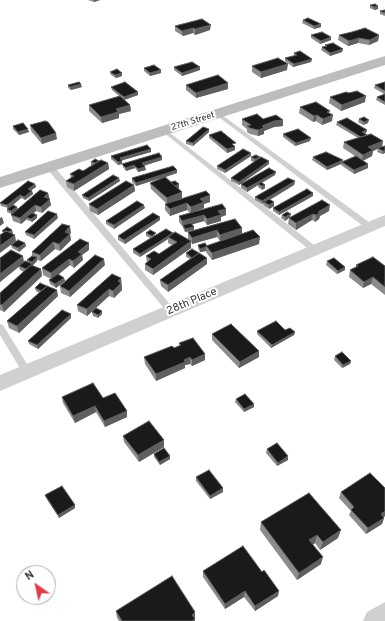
<!DOCTYPE html>
<html>
<head>
<meta charset="utf-8">
<style>
  body { margin:0 }
  #map { position:relative; width:385px; height:621px; overflow:hidden; background:#fff; font-family:Overpass,sans-serif }
  canvas { display:block }
  .north { position:absolute; left:16px; top:565px; width:40px; height:40px; box-sizing:border-box; background:#fff; border:1px solid #adadad; border-radius:50%; rotate:326deg; font-size:11px; font-weight:700; line-height:16px; text-align:center; color:#333 }
  .north::after { content:''; display:block; margin:auto; width:14px; height:18px; background:#e63946; clip-path:polygon(50% 0,100% 100%,50% 72%,0 100%) }
</style>
</head>
<body>
<div id="map">
<canvas width="385" height="621"></canvas>
<div class="north">N</div>
</div>
<script>
const c = document.querySelector('canvas').getContext('2d');
c.lineJoin = 'round';
const poly = rows => new Path2D(rows.map(r => 'M' + r).join(''));
function fillPath(path, color) { c.fillStyle = color; c.fill(path, 'evenodd'); }
function stroke(path, color, width, dash) { c.strokeStyle = color; c.lineWidth = width; c.lineCap = dash ? 'butt' : 'round'; c.setLineDash(dash || []); c.stroke(path); }
function write(font, color, halo, rows, align = 'center') {
  c.font = font + ' Overpass,sans-serif'; c.lineWidth = 4; c.setLineDash([]); c.textBaseline = 'middle'; c.strokeStyle = halo; c.fillStyle = color; for (const [text, x, y, turn = 0] of rows) {
    c.save(); c.translate(x, y); c.rotate((+turn || 0) * Math.PI / 180); c.textAlign = isNaN(turn) ? turn : align; if (halo) c.strokeText(text, 0, 0); c.fillText(text, 0, 0); c.restore();
  }
}
fillPath(poly([
  [218,112,373,225,374,227,373,229,367,229,216,115,216,113,218,112],
  [165,129,318,248,319,250,318,252,312,252,163,132,162,131,165,129],
  [47,165,53,165,174,309,176,311,174,313,168,313,47,169,47,165],
  [0,324,3,325,30,369,32,372,30,375,24,375,0,335,0,324]
]), '#d0d0d0');
fillPath(poly([
  [385,215,385,226,0,391,0,375,385,215],
  [385,602,385,621,363,621,367,612,385,602]
]), '#d0d0d0');
fillPath(poly([
  [385,56,385,65,0,188,0,177,385,56]
]), '#bdbdbd');
fillPath(poly([
  [88,0,100,0,94,2],
  [370,5,378,6,378,9,374,10,370,8],
  [385,10,385,16,380,14,380,11],
  [303,20,321,27,314,29,302,23],
  [175,26,210,30,195,35,193,33,183,36,175,31],
  [311,35,331,37,331,40,320,44,311,38],
  [339,35,379,35,378,41,369,45,358,43,348,46,338,40],
  [325,45,343,49,342,52,330,56,321,50,322,47,325,46],
  [294,53,312,59,311,62,293,67,285,61,285,58,294,56],
  [252,66,287,70,261,78,252,72],
  [174,67,200,70,182,76,174,70],
  [144,68,161,73,150,76,144,71],
  [110,72,122,76,116,78,111,75],
  [385,82,385,94,384,94,374,88,375,85],
  [68,85,82,87,71,90,68,88],
  [186,85,228,89,196,98,186,90],
  [111,87,138,95,124,100,130,105,131,111,119,114,119,118,102,123,89,111,89,105,119,96,112,90],
  [385,94,385,105,376,100,377,97],
  [330,97,365,102,341,111,329,103],
  [300,107,330,111,329,113,332,121,322,125,316,121,313,122,299,113],
  [242,119,263,119,283,126,274,127,264,131,264,134,258,136,250,134,247,132,247,129,242,125],
  [359,119,368,123,363,125,358,122],
  [337,122,367,130,366,133,365,134,383,141,382,147,385,146,385,153,382,154,377,152,378,149,373,151,372,156,363,161,368,168,354,174,341,165,341,164,327,170,312,160,313,157,343,161,355,156,343,148,344,142,358,138,336,125],
  [30,125,57,139,42,144,31,131],
  [13,126,29,132,19,135,13,129],
  [209,129,209,132,193,146,186,144,186,141],
  [283,134,310,141,295,146,283,137],
  [209,135,236,146,235,146,235,150,227,153,209,138],
  [151,149,151,152,122,160,122,164,162,157,162,160,144,166,145,167,146,170,138,172,135,168,126,171,123,167,122,164,118,165,111,159,111,156],
  [251,156,225,173,217,169,217,166],
  [251,157,259,159,269,164,239,185,231,181,231,178,254,162,251,161],
  [99,161,108,163,109,169,74,191,67,187,66,181,71,178,70,174,83,171,92,165,91,165,91,162],
  [177,170,177,173,166,177,171,182,179,184,179,188,178,188,182,192,182,198,172,202,210,195,210,202,204,204,204,208,191,213,226,215,221,217,221,221,207,225,204,221,192,224,194,230,185,232,183,228,183,227,179,222,179,216,190,213,187,210,170,216,165,210,165,204,167,204,151,189,150,183,158,179,136,186,132,182,132,178],
  [276,172,275,175,262,183,265,188,262,190,258,187,258,185,247,192,241,188,241,184],
  [120,181,89,201,83,198,82,195],
  [295,181,294,185,270,200,274,202,274,206,269,209,263,205,264,203,262,204,255,200,255,197],
  [35,184,36,187,31,190,32,191,33,194,25,200,21,198,13,205,18,209,48,193,51,205,42,213,36,211,34,213,37,218,32,222,27,220,27,219,21,224,13,221,11,214,7,212,7,209,8,208,1,206,0,203],
  [134,185,135,191,98,215,90,211,89,204],
  [313,196,279,215,273,211,273,208],
  [145,208,114,229,106,224,106,221],
  [329,211,320,216,319,219,315,222,312,220,296,230,288,224,289,218,285,221,281,218,282,215,290,217],
  [160,217,160,220,125,244,118,240,118,236],
  [58,218,34,239,26,235,25,232],
  [235,219,242,234,259,244,212,260,206,252,206,251,200,252,198,248,198,245,207,246,230,238,220,241,217,237,192,244,191,242,191,248,153,275,145,270,145,264,147,263,146,256,159,254,172,245,168,243,168,239,140,257,133,253,133,249,150,238,146,236,146,233,156,235,173,233,173,234,190,241,188,239,188,232],
  [71,233,70,234,71,240,60,251,55,249,41,261,37,260,37,261,33,265,33,266,41,269,42,276,4,312,0,310,0,293,24,272,20,270,19,267,0,282,0,258,24,262,27,261,27,260,32,256,32,252],
  [25,243,26,246,19,252,12,248,11,245],
  [89,250,82,255,83,260,74,268,70,265,58,274,64,278,65,281,56,288,50,284,49,280,51,279,43,275,42,268],
  [186,253,207,258,207,264,168,292,161,286,160,280,190,259,186,257],
  [327,261,345,270,337,274,326,265],
  [105,265,70,297,61,293,60,286],
  [356,265,385,266,385,295,371,284,363,288,349,277,350,270,356,268],
  [121,278,122,290,114,298,109,296,87,316,78,311,77,305],
  [35,288,58,296,19,333,9,328,7,321,39,293,36,291],
  [102,311,102,314,98,318,93,316,92,312],
  [71,314,71,318,38,349,29,344,28,341],
  [285,330,295,332,294,335,271,348,257,334,257,331],
  [212,334,259,351,259,357,239,368,212,340],
  [179,343,205,354,205,360,192,366,190,364,185,365,185,368,156,381,145,364,144,357,174,348,179,346],
  [335,356,351,361,350,364,342,368,334,360],
  [62,397,103,398,127,417,105,427,96,412,75,423,63,403],
  [236,399,254,407,244,412,235,402],
  [123,436,164,440,164,447,139,462,124,442],
  [267,449,288,460,277,466,266,453],
  [154,454,170,456,170,459,160,465,154,457],
  [196,477,223,492,210,499,196,481],
  [385,488,385,516,384,517,382,524,366,534,349,515,351,511,339,498,341,492],
  [45,495,75,508,59,518,46,498],
  [261,522,338,538,320,550,315,543,313,545,321,564,297,580,260,530],
  [203,571,278,596,255,611,244,597,225,609,203,577],
  [116,611,195,612,195,621,119,621,117,618]
]), '#8c8c8c');
fillPath(poly([
  [94,0,100,0,94,2],
  [378,6,378,9,374,10,374,7],
  [321,24,321,27,314,29,314,26],
  [211,25,210,30,195,35,195,29],
  [193,28,193,33,183,36,182,31],
  [379,35,378,41,369,45,370,40],
  [331,37,331,40,320,44,321,41],
  [359,38,358,43,348,46,349,41],
  [343,49,342,52,330,56,330,53],
  [312,59,311,62,293,67,294,64],
  [288,64,287,70,261,78,261,72],
  [200,67,200,70,182,76,182,73],
  [161,70,161,73,150,76,150,73],
  [122,73,122,76,116,78,115,75],
  [228,83,228,89,196,98,196,93],
  [81,84,82,87,71,90,70,87],
  [138,92,138,95,124,100,124,97],
  [366,96,365,102,341,111,342,105],
  [130,105,131,111,119,114,119,118,102,123,101,117,116,109],
  [317,115,316,121,313,122,314,116],
  [333,115,332,121,322,125,323,119],
  [283,120,283,126,274,127,264,131,264,134,258,136,258,130,262,126,274,121],
  [369,120,368,123,363,125,364,122],
  [28,129,29,132,19,135,18,132],
  [209,129,209,132,193,146,193,143],
  [367,130,366,133,361,135,362,132],
  [56,133,57,139,42,144,41,138],
  [311,138,310,141,295,146,296,143],
  [383,141,382,147,373,151,372,156,362,161,363,155,368,147],
  [235,147,235,150,227,153,227,149],
  [151,149,151,152,120,161,120,158],
  [385,150,385,153,382,154,383,151],
  [251,153,251,156,225,173,225,170],
  [162,157,162,160,142,166,142,163],
  [260,157,259,160,255,163,255,159],
  [343,160,343,162,342,162,341,164,327,170,327,167],
  [122,161,122,164,118,165,118,162],
  [269,161,269,164,239,185,239,182],
  [108,163,109,169,74,191,74,184],
  [368,164,368,168,354,174,354,170],
  [134,165,135,168,126,171,126,168],
  [145,167,146,170,138,172,138,169],
  [177,170,177,173,136,186,136,183],
  [276,172,275,175,259,184,258,184,258,185,247,192,247,188],
  [119,178,120,181,89,201,88,198],
  [295,181,294,185,264,203,264,202,264,203,262,204,262,201],
  [35,184,36,187,29,192,28,189],
  [179,184,179,188,175,189,175,186],
  [134,185,135,191,98,215,97,209],
  [265,185,265,188,262,190,262,186],
  [32,191,33,194,25,200,24,197],
  [182,192,182,198,167,204,167,198],
  [48,193,51,205,42,213,41,207,44,197],
  [313,193,313,196,279,215,279,212],
  [20,195,21,198,8,209,7,205],
  [210,195,210,202,204,204,204,208,191,213,191,207,200,199],
  [274,202,274,206,269,209,269,205],
  [187,203,187,210,170,216,170,209],
  [35,205,36,211,28,218,26,217,27,219,21,224,20,218],
  [144,205,145,208,114,229,114,225],
  [330,205,329,211,320,216,319,219,315,222,316,215,318,212],
  [17,207,18,210,12,215,11,211],
  [226,209,226,215,221,217,221,221,207,225,207,219,218,211],
  [57,214,58,218,34,239,34,235],
  [291,214,290,217,285,221,285,217],
  [313,214,312,220,296,230,296,223],
  [37,215,37,218,32,222,31,219],
  [204,215,204,221,184,227,183,225,183,227,182,221],
  [2,217,4,223,0,226,0,218],
  [160,217,160,220,125,244,124,240],
  [70,226,71,233,66,238,65,232],
  [194,227,194,230,185,232,185,229],
  [242,228,242,235,220,241,220,235],
  [12,230,13,233,8,237,7,234],
  [217,230,217,237,192,244,192,238],
  [173,233,173,236,168,237,168,239,140,257,140,254],
  [70,234,71,240,60,251,59,244],
  [15,235,16,241,0,253,0,246],
  [260,237,259,244,212,260,212,253],
  [191,241,191,248,153,275,153,269],
  [53,242,55,249,41,261,40,255],
  [25,243,26,246,19,252,18,248],
  [89,243,89,250,82,255,83,260,74,268,73,261,78,252],
  [206,247,206,251,200,252,200,249],
  [23,256,24,262,0,282,0,274],
  [37,257,37,261,33,265,33,267,26,269,32,264,32,262],
  [207,258,207,264,168,292,168,285],
  [69,259,70,265,52,280,51,273],
  [104,259,105,265,70,297,69,291],
  [345,267,345,270,337,274,338,271],
  [41,269,42,276,4,312,2,305],
  [373,277,371,284,363,288,364,282],
  [64,278,65,281,56,288,55,284],
  [121,278,122,290,114,298,113,291,118,281],
  [109,289,109,296,87,316,87,309],
  [57,290,58,296,19,333,17,326],
  [102,311,102,314,98,318,98,315],
  [71,314,71,318,38,349,37,345],
  [295,332,294,335,271,348,272,345],
  [259,351,259,357,239,368,240,362],
  [205,354,205,360,192,366,192,360],
  [190,357,190,364,185,365,185,368,156,381,156,374],
  [351,361,350,364,342,368,343,365],
  [254,404,254,407,244,412,244,409],
  [95,406,96,412,75,423,73,416],
  [127,411,127,417,105,427,104,421],
  [164,440,164,447,139,462,138,455],
  [170,456,170,459,160,465,159,462],
  [288,456,288,460,277,466,278,463],
  [223,488,223,492,210,499,210,496],
  [75,505,75,508,59,518,58,515],
  [385,511,385,516,379,520,381,514],
  [384,518,382,524,366,534,368,528],
  [341,530,338,538,320,550,323,542],
  [317,535,315,543,308,548,309,540],
  [323,557,321,564,297,580,299,573],
  [245,591,244,597,225,609,225,604],
  [279,591,278,596,255,611,255,606],
  [195,612,195,621,192,621,192,615]
]), '#5f5f5f');
const building = poly([
  [375,4,378,6,374,7,370,5,375,4],
  [385,10,385,13,380,11,385,10],
  [308,18,321,24,314,26,303,20,308,18],
  [202,19,211,25,195,29,193,28,182,31,175,26,202,19],
  [365,28,379,35,370,40,359,38,349,41,339,35,352,32,365,28],
  [322,32,331,37,321,41,311,35,322,32],
  [333,43,343,49,330,53,322,47,327,46,325,45,333,43],
  [300,51,312,59,294,64,285,58,297,55,294,53,300,51],
  [278,58,288,64,261,72,252,66,278,58],
  [192,62,200,67,182,73,174,67,192,62],
  [154,65,161,70,150,73,144,68,154,65],
  [117,69,122,73,115,75,110,72,117,69],
  [218,75,228,83,196,93,186,85,218,75],
  [79,82,81,84,70,87,68,85,79,82],
  [125,82,138,92,124,97,111,87,125,82],
  [385,82,385,91,375,85,385,82],
  [357,91,366,96,342,105,330,97,346,92,349,93,357,91],
  [385,94,385,102,377,97,385,94],
  [120,96,130,105,116,109,118,112,101,117,89,105,120,96],
  [316,102,330,111,327,112,333,115,323,119,317,115,314,116,300,107,316,102],
  [257,114,263,119,276,115,283,120,274,121,262,126,264,128,258,130,250,128,247,126,251,125,242,119,257,114],
  [364,117,369,120,364,122,359,119,364,117],
  [347,118,367,130,362,132,367,135,361,137,337,122,347,118],
  [45,121,48,122,56,133,41,138,30,125,45,121],
  [23,123,28,129,18,132,13,126,23,123],
  [203,127,209,129,193,143,186,141,203,127],
  [298,129,311,138,296,143,283,134,298,129],
  [221,131,236,143,232,144,235,147,227,149,209,135,221,131],
  [371,134,383,141,368,147,373,150,363,155,344,142,371,134],
  [147,145,151,149,120,158,122,161,118,162,111,156,147,145],
  [385,146,385,150,383,151,378,148,385,146],
  [243,149,251,153,225,170,217,166,243,149],
  [326,152,343,160,327,167,313,157,326,152],
  [159,153,162,157,142,163,145,167,138,169,134,165,126,168,122,164,159,153],
  [256,155,260,157,255,159,251,157,256,155],
  [356,156,368,164,354,170,342,162,356,156],
  [261,157,269,161,239,182,231,178,261,157],
  [95,159,99,161,95,163,91,162,95,159],
  [101,160,108,163,74,184,66,181,74,176,70,174,79,169,83,171,101,160],
  [173,166,177,170,136,183,132,178,173,166],
  [269,168,276,172,247,188,241,184,269,168],
  [113,175,119,178,88,198,82,195,113,175],
  [165,177,182,192,167,198,150,183,165,177],
  [288,178,295,181,262,201,255,197,288,178],
  [28,181,35,184,28,189,32,191,24,197,20,195,7,205,0,203,28,181],
  [126,181,134,185,97,209,89,204,126,181],
  [175,181,179,184,175,186,171,182,175,181],
  [261,182,265,185,262,186,258,184,261,182],
  [307,189,313,193,279,212,273,208,307,189],
  [40,190,48,193,44,197,50,199,41,207,35,205,20,218,11,215,40,190],
  [206,191,210,195,200,199,204,202,191,207,187,203,170,209,165,204,206,191],
  [269,199,274,202,269,205,264,202,269,199],
  [322,200,330,205,318,212,320,213,316,215,313,214,296,223,289,218,322,200],
  [137,201,144,205,114,225,106,221,137,201],
  [222,204,226,209,218,211,221,215,207,219,204,215,182,221,179,216,222,204],
  [13,205,17,207,11,211,7,209,13,205],
  [48,211,57,214,34,235,25,232,48,211],
  [287,212,291,214,285,217,282,215,287,212],
  [32,213,37,215,31,219,26,217,32,213],
  [153,213,160,217,124,240,118,236,153,213],
  [235,219,242,228,220,235,217,230,192,238,188,232,235,219],
  [191,223,194,227,185,229,183,225,191,223],
  [62,224,70,226,65,232,70,234,59,244,53,242,40,255,32,252,62,224],
  [7,227,12,230,9,232,6,231,4,232,2,231,7,227],
  [166,229,173,233,140,254,133,249,166,229],
  [150,230,156,233,152,236,146,233,150,230],
  [253,230,260,237,212,253,206,246,253,230],
  [6,231,15,235,0,246,0,235,6,231],
  [175,232,191,241,153,269,145,264,151,259,146,256,154,251,159,254,177,242,168,237,175,232],
  [80,239,89,243,78,252,82,254,73,261,69,259,51,273,42,268,80,239],
  [18,240,25,243,18,248,11,245,18,240],
  [205,243,207,246,206,247,200,249,198,245,205,243],
  [192,249,199,253,192,258,186,253,192,249],
  [11,250,23,256,0,274,0,258,11,250],
  [199,253,207,258,168,285,160,280,199,253],
  [95,255,104,259,69,291,60,286,95,255],
  [32,256,37,257,32,262,27,260,32,256],
  [373,257,385,266,385,287,373,277,364,282,350,270,358,266,356,265,373,257],
  [334,258,345,267,338,271,327,261,334,258],
  [25,261,33,264,26,269,19,266,25,261],
  [31,265,41,269,2,305,0,304,0,293,31,265],
  [58,274,64,278,55,284,49,280,58,274],
  [112,274,121,278,118,281,121,283,113,291,109,289,87,309,77,305,112,274],
  [40,283,47,286,41,291,35,288,40,283],
  [47,286,57,290,17,326,7,321,47,286],
  [96,308,102,311,98,315,92,312,96,308],
  [62,310,71,314,37,345,28,341,62,310],
  [276,321,285,330,290,328,295,332,272,345,257,331,276,321],
  [231,324,259,351,240,362,212,334,231,324],
  [193,338,205,354,192,360,190,357,184,360,185,362,156,374,144,357,172,346,174,348,181,345,179,343,193,338],
  [342,352,351,361,343,365,335,356,342,352],
  [93,383,103,398,115,393,127,411,104,421,95,406,73,416,62,397,93,383],
  [245,394,254,404,244,409,236,399,245,394],
  [149,421,164,440,138,455,123,436,149,421],
  [277,443,288,456,278,463,267,449,277,443],
  [164,448,170,456,159,462,154,454,164,448],
  [209,470,223,488,210,496,196,477,209,470],
  [370,473,385,488,385,511,381,514,384,518,368,528,351,510,354,507,341,492,370,473],
  [62,486,75,505,58,515,45,495,62,486],
  [309,493,341,530,323,542,317,535,309,540,323,557,299,573,261,522,309,493],
  [243,546,262,572,264,570,279,591,255,606,245,591,225,604,203,571,243,546],
  [172,576,195,612,192,615,195,619,192,621,122,621,116,611,172,576]
]);
fillPath(building, '#1a1a1a');
stroke(building, '#5f5f5f', 1);
write('9px', '#333', '#fff', [
  ["27th Street",193,122,-17]
]);
write('11px', '#333', '#fff', [
  ["28th Place",192,302,-23]
]);
</script>
</body>
</html>
